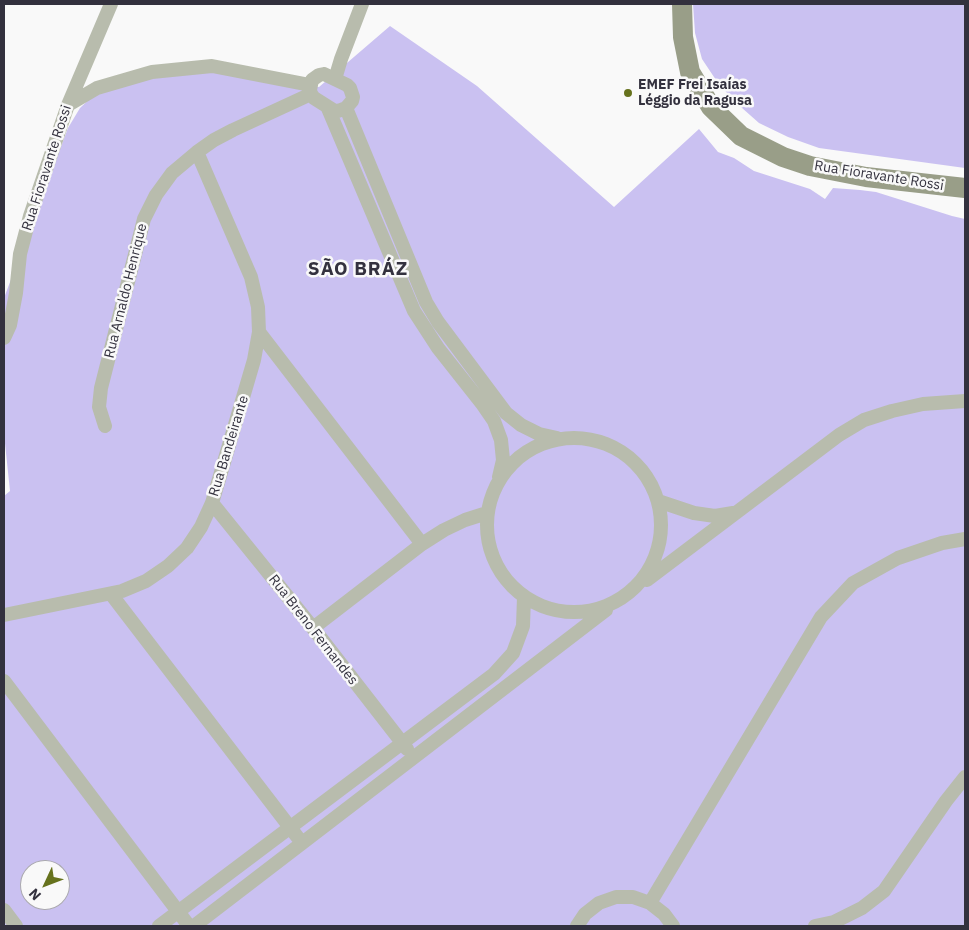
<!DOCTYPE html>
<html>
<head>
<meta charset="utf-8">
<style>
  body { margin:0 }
  #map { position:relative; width:969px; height:930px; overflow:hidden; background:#f9f9f9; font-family:"IBM Plex Sans",sans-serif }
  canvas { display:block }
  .frame { position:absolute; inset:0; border:5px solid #33313e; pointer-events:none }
  .north { position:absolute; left:20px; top:860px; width:50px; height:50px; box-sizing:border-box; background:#f9f9f9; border:1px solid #aaa9ae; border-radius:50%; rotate:227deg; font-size:14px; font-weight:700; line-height:20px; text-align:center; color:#33313e }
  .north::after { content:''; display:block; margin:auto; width:18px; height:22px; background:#66721d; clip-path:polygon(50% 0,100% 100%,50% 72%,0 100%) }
</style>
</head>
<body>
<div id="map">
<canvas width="969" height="930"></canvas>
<div class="frame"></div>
<div class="north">N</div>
</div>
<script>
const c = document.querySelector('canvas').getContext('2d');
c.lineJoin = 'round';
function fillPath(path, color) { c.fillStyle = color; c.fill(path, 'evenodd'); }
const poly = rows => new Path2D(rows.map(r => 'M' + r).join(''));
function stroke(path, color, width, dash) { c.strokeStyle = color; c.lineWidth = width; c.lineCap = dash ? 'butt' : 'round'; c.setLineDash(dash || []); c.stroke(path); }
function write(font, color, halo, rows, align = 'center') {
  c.font = font + ' "IBM Plex Sans",sans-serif'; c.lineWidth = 5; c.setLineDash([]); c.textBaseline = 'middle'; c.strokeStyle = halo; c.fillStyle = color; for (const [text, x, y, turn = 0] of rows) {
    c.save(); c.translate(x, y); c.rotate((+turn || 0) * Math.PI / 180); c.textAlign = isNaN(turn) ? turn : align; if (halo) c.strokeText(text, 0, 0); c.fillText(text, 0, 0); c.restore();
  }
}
fillPath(poly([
  [693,4,965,4,965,168,819,148,788,137,759,123,733,100,716,80,702,59,695,33],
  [390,26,477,86,614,207,699,129,718,152,734,158,754,171,810,189,825,199,833,188,860,190,876,192,952,216,965,219,965,926,4,926,4,496,10,491,4,434,4,298,68,128,80,108,100,89,193,67,319,87],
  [30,870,60,870,60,900,30,900]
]), '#cac1f1');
stroke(poly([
  [324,74,347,85,350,88,353,97,352,101,346,108,338,111,333,110,314,98,311,94,310,90,312,80,319,75,324,74],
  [335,79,341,59,362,4],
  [68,105,97,88,152,72,212,66,310,85],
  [327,106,414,311,438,348,483,405,494,421,501,440,503,460,499,477],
  [346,108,426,302,438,322,506,413,521,425,539,434,557,438],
  [259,332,422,544],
  [4,338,10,325,16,293,20,254,30,216,68,105,111,4],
  [105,426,99,407,101,388,144,219,156,195,172,173,197,152,214,140,233,130,311,94],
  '487 525a87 87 0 1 1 174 0a87 87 0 1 1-174 0Z',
  [658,501,694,513,715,516,733,513],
  [212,503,313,628,407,749],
  [647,580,839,435,864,420,892,411,923,404,965,401],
  [111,594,302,843],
  [4,615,122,591,146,581,168,566,187,548,201,527,212,503,254,360,259,332,258,307,251,277,197,152],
  [313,628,422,544,444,530,465,520,487,513],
  [4,681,189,926],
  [650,903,821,617,853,583,898,558,942,543,965,539],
  [4,910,16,926],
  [159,926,494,674,513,653,523,626,524,597],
  [194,926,606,610],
  [577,926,585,914,599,903,616,897,633,897,650,903,664,914,673,926],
  [815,926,834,922,862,908,884,891,946,801,965,777]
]), '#b8bcad', 14);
stroke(poly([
  [682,4,683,37,690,72,711,107,741,136,783,157,810,166,866,177,965,188]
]), '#999e88', 20);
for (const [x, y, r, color] of [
  [628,93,5,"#66721d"]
]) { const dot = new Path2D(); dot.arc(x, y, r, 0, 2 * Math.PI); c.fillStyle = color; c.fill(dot); stroke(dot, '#f9f9f9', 2); }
write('bold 14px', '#33313e', '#f9f9f9', [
  ["EMEF Frei Isaías",638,85],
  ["Léggio da Ragusa",638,101]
], 'left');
write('14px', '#33313e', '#f9f9f9', [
  ["Rua Fioravante Rossi",47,168,-72],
  ["Rua Fioravante Rossi",879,176,9],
  ["Rua Arnaldo Henrique",126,291,-76],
  ["Rua Bandeirante",229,446,-73],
  ["Rua Breno Fernandes",313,630,52]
]);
c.letterSpacing = '1px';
write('bold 19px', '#33313e', '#f9f9f9', [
  ["SÃO BRÁZ",358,270]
]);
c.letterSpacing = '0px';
</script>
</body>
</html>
